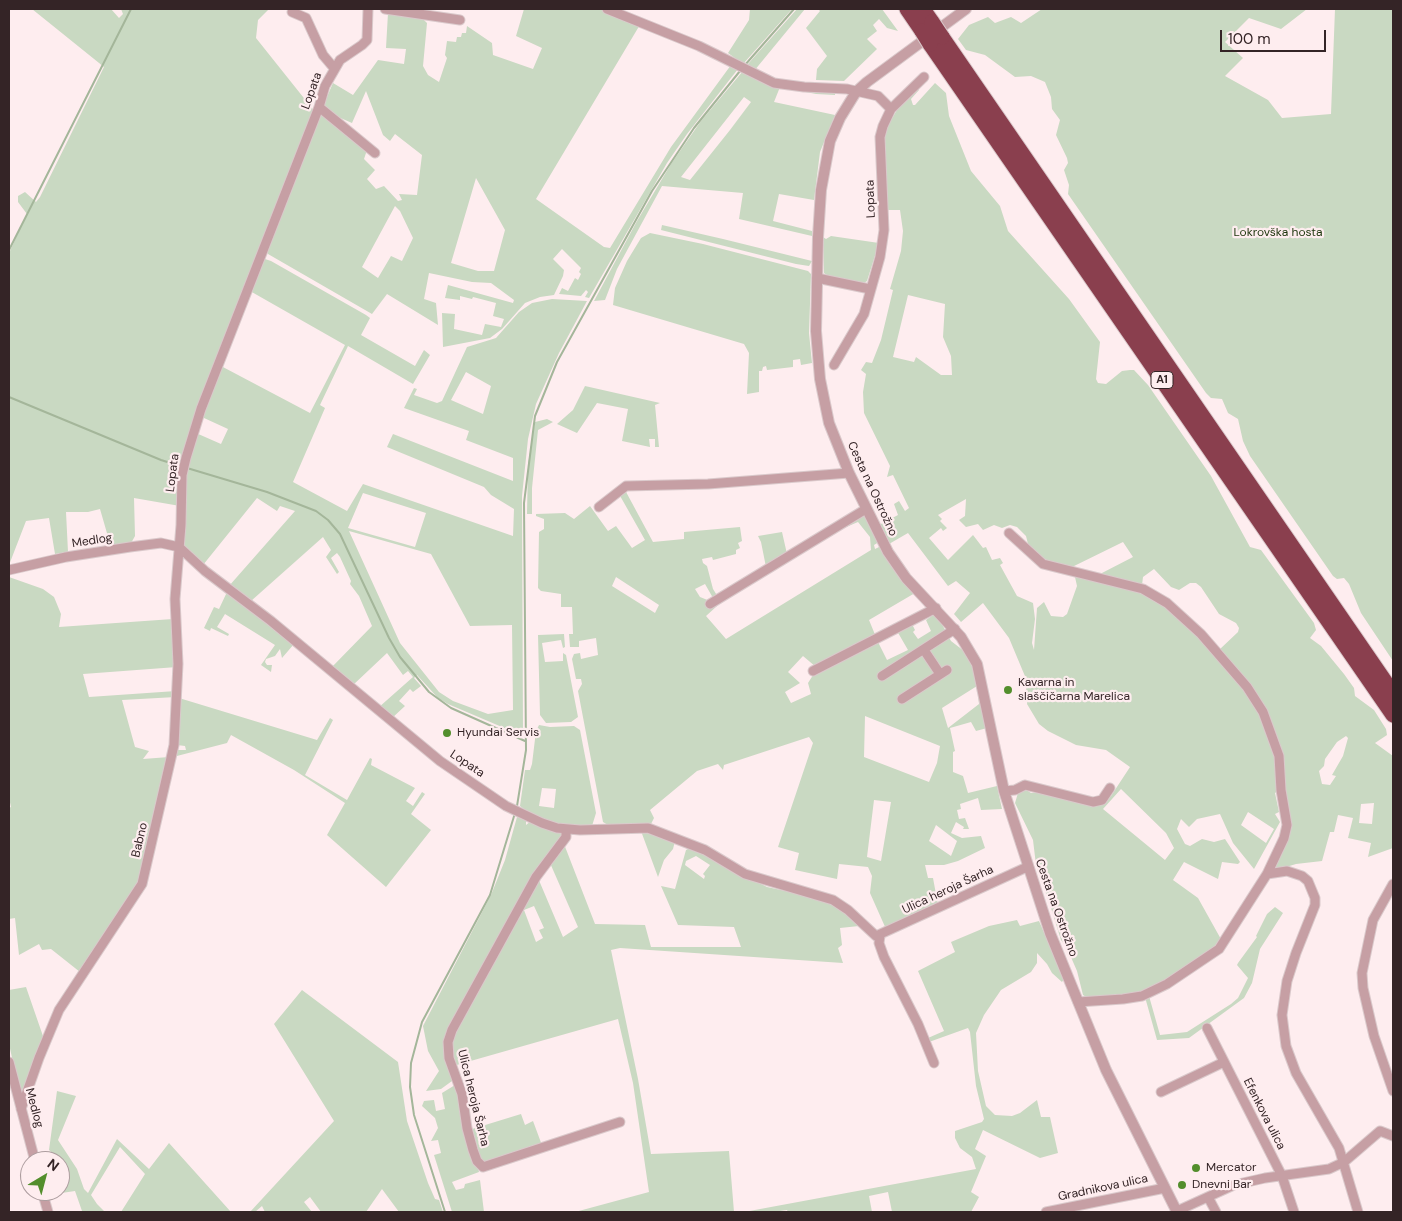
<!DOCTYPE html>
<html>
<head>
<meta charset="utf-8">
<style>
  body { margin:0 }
  #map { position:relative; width:1402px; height:1221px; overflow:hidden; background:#feedef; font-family:"DM Sans",sans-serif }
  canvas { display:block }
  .frame { position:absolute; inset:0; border:10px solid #342426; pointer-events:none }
  .north { position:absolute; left:20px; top:1151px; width:50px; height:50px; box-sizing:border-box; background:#feedef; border:1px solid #ad9d9f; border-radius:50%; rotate:37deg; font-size:14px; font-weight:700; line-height:20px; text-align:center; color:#342426 }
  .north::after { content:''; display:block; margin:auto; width:18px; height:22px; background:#538e2c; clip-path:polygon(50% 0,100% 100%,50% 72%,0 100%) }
  .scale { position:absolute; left:1220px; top:30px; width:106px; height:22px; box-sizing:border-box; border:2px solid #342426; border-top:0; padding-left:6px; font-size:15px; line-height:18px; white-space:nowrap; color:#342426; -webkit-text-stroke:4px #feedef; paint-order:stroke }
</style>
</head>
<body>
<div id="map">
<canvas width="1402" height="1221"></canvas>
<div class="frame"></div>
<div class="north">N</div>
<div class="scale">100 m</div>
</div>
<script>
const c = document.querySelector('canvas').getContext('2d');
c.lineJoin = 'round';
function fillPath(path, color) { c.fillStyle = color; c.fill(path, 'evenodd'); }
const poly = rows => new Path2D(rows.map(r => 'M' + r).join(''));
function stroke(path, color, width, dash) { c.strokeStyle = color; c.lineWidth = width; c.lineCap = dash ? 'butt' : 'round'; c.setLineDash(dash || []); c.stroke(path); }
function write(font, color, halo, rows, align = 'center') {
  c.font = font + ' "DM Sans",sans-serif'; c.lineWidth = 4.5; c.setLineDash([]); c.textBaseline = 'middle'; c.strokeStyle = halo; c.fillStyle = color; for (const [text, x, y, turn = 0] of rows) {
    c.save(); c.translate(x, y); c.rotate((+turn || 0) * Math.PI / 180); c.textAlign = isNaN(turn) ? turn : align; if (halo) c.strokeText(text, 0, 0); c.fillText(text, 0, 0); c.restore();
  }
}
fillPath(poly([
  [32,9,111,9,119,18,123,14,121,9,269,9,258,20,256,38,315,112,198,412,180,506,134,498,135,536,130,545,111,547,100,509,88,512,66,512,68,552,55,554,49,518,26,521,9,565,9,253,27,214,18,202,18,196,25,192,36,202,40,197,104,67],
  [524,9,600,9,641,23,536,199,604,247,610,248,671,147,731,65,738,69,687,134,667,163,589,298,585,297,588,292,586,290,581,296,559,294,562,288,568,291,575,278,578,280,581,274,579,272,581,268,562,249,553,259,564,270,563,276,554,295,540,297,525,303,502,329,490,338,443,347,442,313,455,314,454,329,482,335,485,324,501,327,504,319,493,316,496,303,473,297,472,299,460,296,460,300,445,298,448,285,513,303,514,300,491,283,472,282,429,273,424,299,436,303,438,325,387,294,372,314,268,254,267,252,319,116,323,115,367,150,364,159,375,170,367,179,376,189,384,186,398,201,402,200,399,194,417,195,422,155,395,134,390,141,383,135,366,91,352,123,329,113,323,106,333,83,353,95,378,60,404,64,406,49,386,48,388,13,422,18,427,23,423,66,428,75,439,82,447,58,445,55,447,41,456,42,457,37,461,37,462,33,466,33,467,26,492,43,493,55,533,69,542,48,516,36],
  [476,178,505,230,494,271,478,271,451,263],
  [395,206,400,211,413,238,402,261,391,256,378,278,362,267],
  [750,9,792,9,743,64,728,53,749,20],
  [797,9,805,9,754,71,747,65],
  [818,9,882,9,898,31,887,28,879,19,873,25,877,31,867,39,877,49,844,81,816,80,817,69,827,56,806,28,820,11],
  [1042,9,1307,9,1281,29,1249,18,1225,42,1243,58,1225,76,1268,100,1282,118,1331,114,1335,9,1393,9,1393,661,1361,613,1349,584,1344,578,1337,579,1333,576,1250,456,1243,441,1238,419,1228,413,1222,399,1211,398,1206,393,1068,194,1069,185,1064,170,1068,163,1067,158,1056,135,1060,120,1052,109,1051,97,1045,82,1031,76,1015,77,985,55,966,50,958,39,969,25,988,17,995,23,1011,17,1021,23],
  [743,71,763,81,835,91,835,95,816,94,780,87,774,102,835,115,820,152,814,200,779,194,773,221,812,231,812,236,739,219,743,193,662,186,617,269,605,300,594,301,637,221,671,164,701,121],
  [744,97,751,102,730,130,690,180,681,177],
  [935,83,946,93,949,116,971,171,1000,206,1008,231,1069,299,1100,342,1096,379,1098,383,1106,384,1122,371,1130,370,1134,370,1148,385,1211,476,1250,547,1261,550,1314,623,1316,630,1310,638,1321,646,1344,674,1354,688,1355,696,1374,710,1386,729,1387,735,1375,743,1393,756,1393,848,1368,857,1371,843,1348,838,1353,818,1338,815,1334,832,1330,832,1322,861,1296,864,1273,871,1285,844,1283,756,1268,714,1219,650,1238,632,1239,628,1236,623,1219,614,1201,587,1196,583,1190,583,1179,590,1171,587,1154,569,1143,577,1142,585,1050,566,1029,548,1026,536,1017,527,1010,525,1002,528,994,525,983,530,978,524,966,527,959,520,965,516,966,499,938,515,942,519,940,521,947,528,943,531,941,528,929,538,948,560,973,535,983,548,986,547,992,560,1000,558,1003,563,1000,565,1017,596,1033,603,1035,619,1032,643,1034,650,1037,608,1044,602,1051,616,1063,617,1067,614,1077,586,1075,577,1104,581,1143,590,1180,618,1253,698,1278,755,1279,790,1275,793,1279,812,1275,814,1280,822,1254,869,1233,843,1220,814,1197,819,1189,827,1181,819,1177,829,1185,844,1190,846,1202,839,1214,842,1225,839,1240,862,1238,864,1222,862,1218,879,1184,862,1173,880,1198,898,1222,941,1207,956,1147,993,1088,998,1083,995,1077,971,1067,948,1061,940,1052,911,1036,865,1033,840,1015,803,1018,793,1025,789,1031,793,1049,792,1098,805,1111,796,1130,767,1106,750,1076,745,1048,731,1039,724,1027,704,1029,693,1026,691,1027,681,1009,638,983,603,961,622,954,614,970,593,956,581,948,586,908,533,889,544,879,525,898,515,894,504,899,501,905,511,909,508,893,475,887,477,890,466,864,413,863,392,866,374,861,370,866,362,872,363,881,340,893,290,890,289,901,251,903,231,900,210,888,210,883,145,887,127,901,103,917,86,919,90,911,99,913,105,915,105],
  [908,295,945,304,943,337,951,356,952,375,941,375,916,357,914,362,893,357],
  [1123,542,1133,557,1100,574,1070,568],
  [1346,736,1348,738,1343,756,1332,775,1336,776,1330,785,1322,784,1319,771,1324,766,1325,759,1337,742],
  [1121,789,1166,833,1174,848,1165,860,1103,809],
  [1374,803,1372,824,1359,823,1361,804],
  [1248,812,1274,829,1266,843,1241,825],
  [662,225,723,239,812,261,809,266,796,264,661,230],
  [650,233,703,244,808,271,811,274,809,333,812,363,801,365,800,359,793,360,793,367,767,370,766,366,763,367,762,371,759,371,759,392,747,394,749,353,744,344,613,305,615,288,627,261,641,238],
  [831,236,879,243,867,281,864,283,828,276,824,273,823,237,826,239],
  [265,259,271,261,366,315,370,318,361,335,415,366,424,350,430,355,413,384,348,346,320,405,325,408,293,482,347,511,363,484,513,536,514,509,491,495,484,487,387,447,393,434,513,481,513,458,466,440,469,431,404,408,414,388,417,389,414,395,437,403,442,401,467,347,496,338,519,312,532,303,552,299,587,301,559,353,536,404,528,439,522,496,523,736,448,704,438,698,417,675,414,678,421,686,413,692,410,689,399,701,405,706,391,719,378,708,413,677,408,671,403,675,387,653,352,686,331,668,372,626,359,596,350,584,351,581,340,557,337,553,331,558,339,572,337,574,326,557,331,550,323,537,251,601,229,586,295,511,280,506,277,511,257,498,203,565,184,546,182,541,185,469,196,433,221,444,228,429,204,418,203,415,221,366,310,413,345,345,250,291,262,261],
  [466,372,491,386,483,414,451,400],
  [363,493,426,513,415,547,348,528],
  [349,531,431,554,470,626,512,625,513,710,488,714,453,701,439,692,400,643],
  [585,386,660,403,655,405,659,447,655,447,655,439,649,439,650,447,622,441,628,409,597,403,577,433,557,424,573,410],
  [547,419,553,422,538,430,532,488,532,514,527,514,528,464,535,422],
  [625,490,653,542,684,539,684,532,740,527,742,541,738,543,740,548,736,550,736,554,713,560,712,557,702,559,703,563,707,566,713,589,718,597,713,598,705,584,695,589,700,597,715,603,717,606,706,616,726,639,871,550,870,537,858,522,837,531,767,575,865,511,879,542,874,545,875,549,881,546,915,593,869,620,876,637,816,667,803,656,788,672,800,683,785,692,791,703,811,694,808,683,815,672,877,640,887,660,908,650,897,631,912,624,915,630,913,632,918,639,931,631,926,620,936,613,951,641,964,651,973,661,987,728,976,731,971,722,950,728,955,751,953,752,953,772,963,776,968,793,997,786,1002,809,981,810,978,798,960,804,961,809,957,810,959,819,965,818,969,829,963,829,964,827,956,822,951,833,962,838,981,836,985,848,958,861,944,865,925,865,928,878,933,878,938,905,886,929,870,893,872,876,868,867,839,864,837,879,795,870,799,853,778,847,813,743,809,737,724,765,723,770,718,764,697,771,650,810,654,818,650,826,608,825,603,822,578,691,582,684,581,679,576,679,572,659,574,654,580,653,581,659,598,655,596,638,579,641,579,647,570,647,569,634,573,634,572,607,561,607,561,594,541,591,538,588,539,532,544,529,544,519,536,516,536,514,565,513,574,519,590,506,608,531,616,526,632,548,645,540,619,494],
  [616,577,659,605,655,613,612,586],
  [977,686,979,704,948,728,942,708],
  [865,716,940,746,937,763,929,782,864,757],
  [874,800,891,802,881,861,867,857],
  [936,825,957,841,951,856,929,841],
  [782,532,787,554,766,567,761,542,758,536],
  [9,577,43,589,54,597,61,614,59,627,173,619,177,667,83,674,89,697,176,691,176,697,122,700,135,747,149,751,143,759,169,757,141,882,80,972,51,949,42,950,39,944,19,955,15,918,9,919,9,808,11,807,9,798],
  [227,592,294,644,282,658,280,649,275,656,266,659,265,662,267,665,272,665,271,672,261,665,275,645,225,614,217,627,229,634,228,636,211,628,210,631,204,628,214,607,219,609],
  [564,634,565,647,563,648,561,640,542,643,545,662,563,661,563,653,566,655,578,717,571,722,546,723,540,715,538,635],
  [179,698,317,740,330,718,333,720,305,775,347,800,370,758,372,759,371,765,415,788,406,801,413,806,422,792,425,794,411,814,431,830,386,887,327,835,345,803,294,770,231,735,227,743,173,757,177,750,186,750,185,746,177,745],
  [539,725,550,727,574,726,580,730,596,813,592,826,578,827,552,823,532,815,520,806,525,770,530,770,532,764,536,731],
  [542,788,556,789,554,808,539,806],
  [517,817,526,820,526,825,531,821,563,834,450,1031,454,1075,452,1081,441,1089,426,1091,439,1071,428,1051,423,1026,491,895,505,860],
  [641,831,675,841,673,849,664,860,658,877],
  [564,844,595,924,645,925,651,947,741,947,734,927,678,925,661,886,675,889,686,850,690,848,767,887,818,898,840,907,859,926,840,928,842,945,838,948,843,963,620,948,611,950,638,1079,651,1154,729,1151,734,1212,575,1212,649,1192,633,1083,618,1019,453,1066,450,1040,538,878,563,937,578,927,550,863],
  [696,856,710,865,703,874,705,876,704,879,685,865,686,861],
  [534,906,544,928,539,930,543,938,536,942,524,910],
  [1275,907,1283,913,1260,949,1252,983,1244,998,1189,1038,1157,1040,1145,997,1149,996,1160,1035,1187,1032,1231,1004,1238,998,1248,978,1237,965,1238,963,1257,937,1256,936,1267,914],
  [1017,920,1020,926,1039,921,1064,979,1062,982,1052,973,1047,964,1037,953,1037,963,1031,972,1001,990,984,1015,976,1033,978,1071,986,1106,995,1115,1012,1116,1020,1113,1037,1100,1041,1117,1050,1117,1058,1153,1040,1158,983,1130,975,1149,986,1156,971,1192,979,1197,971,1212,892,1212,888,1192,869,1196,872,1212,788,1212,787,1210,773,1212,744,1212,976,1169,972,1157,960,1148,955,1138,955,1131,982,1122,984,1119,976,1086,970,1032,968,1028,929,1042,928,1038,944,1031,918,971,955,952,951,942,989,926],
  [26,987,44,1039,23,1096,20,1094,9,1044,9,990],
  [302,990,398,1062,407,1121,428,1183,435,1199,439,1200,443,1212,399,1212,382,1189,366,1212,321,1212,310,1197,304,1202,312,1212,265,1212,262,1206,255,1212,250,1212,334,1121,274,1024],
  [455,1085,458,1086,479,1172,452,1182,456,1190,464,1188,465,1184,480,1180,484,1212,452,1212,434,1155,441,1153,438,1140,431,1141,438,1128,435,1118,422,1106,424,1101,434,1100,436,1111,445,1109,442,1093],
  [57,1091,76,1096,58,1140,77,1169,84,1189,88,1193,117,1139,149,1169,169,1143,231,1212,121,1212,145,1174,120,1147,91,1195,97,1204,105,1212,82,1211,75,1191,48,1195,48,1191,60,1191,61,1161,49,1150],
  [521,1114,525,1125,533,1121,543,1148,483,1164,469,1130]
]), '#c9d9c2');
stroke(poly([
  [745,65,794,9],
  [9,250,131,9],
  [9,397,161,460,180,466],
  [187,468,267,492,316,511,328,520,340,534,389,638,400,657,429,692,451,708,525,741],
  [517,806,526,750,524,503,535,416,557,362,652,191,694,128,740,71],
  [445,1212,414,1115,410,1087,411,1063,422,1022,490,895,515,813]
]), '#a4b69a', 2);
const minor = poly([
  [385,9,460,20],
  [607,9,699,46,774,83,804,87,847,89,878,96,891,109],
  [292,12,306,18,323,55,334,68],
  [319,107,375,153],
  [817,278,870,289],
  [834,365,864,314,880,257,884,230,880,137,883,126,891,109,924,77],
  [599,507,626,486,708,484,849,473],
  [1009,533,1043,564,1143,589,1167,603,1201,634,1247,687,1263,712,1279,756,1281,790,1287,825,1284,838,1267,874,1219,949,1167,984,1142,996,1123,999,1078,1002],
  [179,547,205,571,271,621,440,761,506,806,542,823,557,828,580,830,648,828,705,850,745,874,833,900,848,910,876,936,1027,867],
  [9,570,66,557,130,547,161,543,179,547],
  [710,604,866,509],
  [924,650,940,674],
  [813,671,936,608],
  [882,676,955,629],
  [902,699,947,670],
  [1004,791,1015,790,1025,785,1093,802,1102,800,1110,788],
  [566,829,566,837,536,877,452,1030,448,1042,449,1058,462,1094,467,1128,473,1150,477,1161,483,1167,620,1122],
  [1267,874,1287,871,1302,876,1308,881,1315,898,1315,905,1296,953,1287,981,1282,1015,1286,1046,1296,1073,1339,1148,1358,1212],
  [1393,884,1373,920,1362,973,1363,988,1374,1036,1393,1091],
  [880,936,879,943,884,957,918,1024,934,1063],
  [1207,1028,1282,1176,1294,1212],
  [9,1062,35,1161],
  [1161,1092,1224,1062],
  [21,1109,39,1058,59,1010,142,884,174,745,178,664,175,599,181,525,182,475,186,458,201,409,319,107,325,86,340,60,362,45,367,40,368,9],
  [42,1191,48,1212],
  [1208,1197,1216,1212],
  [1177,1211,1234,1185,1265,1178,1329,1169,1344,1162,1380,1131,1393,1136],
  [1046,1212,1165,1188]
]);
const tertiary = poly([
  [966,9,867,82,856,92,840,118,830,141,821,190,818,237,816,331,820,379,829,423,849,473,888,552,906,578,961,637,977,664,1004,791,1050,933,1106,1070,1177,1212]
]);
const motorway = poly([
  [907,9,922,31],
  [923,9,932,22],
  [942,37,1393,693],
  [930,44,1393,715]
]);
stroke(minor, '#dac9cb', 11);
stroke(tertiary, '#dac9cb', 12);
stroke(motorway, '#dac9cb', 17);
stroke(minor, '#c69fa4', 9);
stroke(tertiary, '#c69fa4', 10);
stroke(motorway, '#8a3f4e', 15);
const motorwayBridge = poly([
  [932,22,942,37],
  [922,31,930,44]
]);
stroke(motorwayBridge, '#dac9cb', 17, []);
stroke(motorwayBridge, '#8a3f4e', 15);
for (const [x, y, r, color] of [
  [1008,690,5,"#538e2c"],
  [447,733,5,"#538e2c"],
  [1196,1168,5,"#538e2c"],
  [1182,1185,5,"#538e2c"]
]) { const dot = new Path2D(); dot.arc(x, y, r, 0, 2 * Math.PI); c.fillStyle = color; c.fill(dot); stroke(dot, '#feedef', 2); }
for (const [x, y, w] of [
  [1162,380,22]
]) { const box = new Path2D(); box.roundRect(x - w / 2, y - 8.5, w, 17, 4); c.fillStyle = '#feedef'; c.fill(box); stroke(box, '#342426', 1); }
write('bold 11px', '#342426', null, [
  ["A1",1162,380]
]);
write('12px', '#342426', '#feedef', [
  ["Lopata",312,91,-70],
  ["Lopata",871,199,-92],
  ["Lopata",173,473,-83],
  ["Cesta na Ostrožno",872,489,65],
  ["Medlog",92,541,-9],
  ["Lopata",467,764,34],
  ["Babno",140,840,-77],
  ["Ulica heroja Šarha",948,890,-25],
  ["Cesta na Ostrožno",1056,908,70],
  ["Ulica heroja Šarha",473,1098,76],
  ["Medlog",34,1108,75],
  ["Efenkova ulica",1264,1114,63],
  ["Gradnikova ulica",1103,1188,-12]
]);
write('12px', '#1b340a', '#feedef', [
  ["Lokrovška hosta",1278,233]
]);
write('12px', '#342426', '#feedef', [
  ["Kavarna in",1018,683],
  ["slaščičarna Marelica",1018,697],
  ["Hyundai Servis",457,733],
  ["Mercator",1206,1168],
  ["Dnevni Bar",1192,1185]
], 'left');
</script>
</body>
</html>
